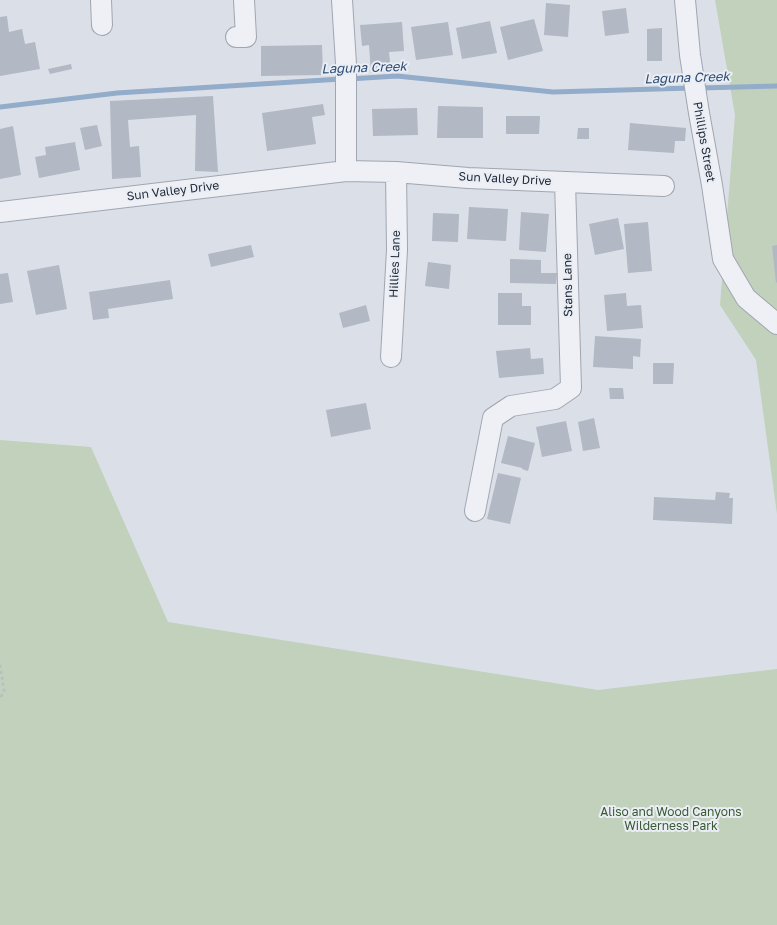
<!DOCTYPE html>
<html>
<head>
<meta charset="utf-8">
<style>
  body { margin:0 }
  canvas { display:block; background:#dbdfe7 }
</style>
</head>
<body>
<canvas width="777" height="925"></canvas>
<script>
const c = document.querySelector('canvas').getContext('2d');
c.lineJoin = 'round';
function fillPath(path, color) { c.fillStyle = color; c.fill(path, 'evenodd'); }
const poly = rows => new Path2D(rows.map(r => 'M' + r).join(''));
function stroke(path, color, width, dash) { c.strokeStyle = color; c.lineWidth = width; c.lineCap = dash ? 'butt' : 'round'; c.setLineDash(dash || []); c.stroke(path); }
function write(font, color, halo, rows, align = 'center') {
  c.font = font + ' "Golos Text",sans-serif'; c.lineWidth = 4; c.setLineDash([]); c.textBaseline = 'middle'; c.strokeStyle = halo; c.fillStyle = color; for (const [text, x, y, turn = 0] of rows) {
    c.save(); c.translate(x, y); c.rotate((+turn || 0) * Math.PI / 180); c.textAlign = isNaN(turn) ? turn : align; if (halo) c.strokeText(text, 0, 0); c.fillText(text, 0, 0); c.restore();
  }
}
fillPath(poly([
  [715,0,777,0,777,514,756,360,720,305,735,115],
  [0,440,91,447,168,622,598,690,777,669,777,925,0,925]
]), '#c1d1bc');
stroke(poly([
  [349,79,397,76,553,92,692,88],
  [700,88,777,86],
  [0,107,117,93,341,79]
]), '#93acca', 5);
fillPath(poly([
  [546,3,570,5,568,37,544,35],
  [626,8,629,33,605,36,602,11],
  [7,16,9,32,22,29,25,44,35,42,40,69,0,76,0,17],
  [534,19,543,51,508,60,500,27],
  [490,21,497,53,462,59,456,28],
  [402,22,404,51,389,52,391,71,371,73,369,45,362,46,360,25],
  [448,22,453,55,416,60,411,27],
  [662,28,662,61,647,61,647,29],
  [322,45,323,75,261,76,261,46],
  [71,64,72,69,50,74,48,69],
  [213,96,218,172,195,171,196,115,128,120,130,147,139,146,141,177,112,179,110,101],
  [323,104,325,115,312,117,316,144,267,151,262,113],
  [438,106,483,107,483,138,437,138],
  [417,108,418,135,373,136,372,109],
  [506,116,540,116,539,134,506,134],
  [630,123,686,128,685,141,675,141,674,153,628,150],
  [97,125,102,146,85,150,80,128],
  [13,126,21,175,0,179,0,129],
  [578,128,589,128,589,139,577,139],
  [75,142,80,170,39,178,35,157,46,155,45,147],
  [469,207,508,209,506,241,467,239],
  [521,212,549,214,546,252,519,250],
  [433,213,459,214,458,242,432,241],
  [618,218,624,249,595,255,589,224],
  [648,222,652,271,628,273,624,224],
  [251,245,254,257,211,267,208,254],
  [777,245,777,282,776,283,772,246],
  [510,259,541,260,541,273,557,273,556,284,510,283],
  [428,262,451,265,449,289,425,286],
  [59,265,67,309,36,315,27,271],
  [8,273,13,302,0,304,0,274],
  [170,280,173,299,108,309,109,318,93,320,89,292],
  [498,293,522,293,522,306,531,306,531,325,498,325],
  [626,293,627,306,641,305,643,328,607,331,604,295],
  [366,305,370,321,343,328,339,313],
  [595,336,641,339,640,357,633,356,633,369,593,367],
  [530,348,531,359,543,358,544,374,499,378,496,351],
  [653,363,674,363,673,384,653,384],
  [609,388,623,388,624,399,610,399],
  [366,403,371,429,331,437,326,410],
  [594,418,600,448,583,451,578,422],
  [566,421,572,451,542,457,536,427],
  [508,436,535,443,528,471,522,469,522,468,501,463],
  [498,473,521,478,510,524,487,519],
  [716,492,730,493,729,498,733,498,732,524,653,520,654,497,715,500]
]), '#b2b8c4');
const minor = poly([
  [101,0,102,25],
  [342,0,346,64,346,171],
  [685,0,690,55,699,113,712,185,723,259,746,298,777,324],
  [236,37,246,37,244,0],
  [0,212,346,171,396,172,468,178,664,186],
  [391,357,397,250,396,172],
  [475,511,493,418,511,406,555,399,571,388,565,182]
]);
stroke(minor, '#a0a6b1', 22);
stroke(poly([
  [0,665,4,691,0,699]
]), '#b9bdc5', 2.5, [3, 3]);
stroke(minor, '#eef0f5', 20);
write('12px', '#242d3d', '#eaeef4', [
  ["Phillips Street",704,142,80],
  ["Sun Valley Drive",505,179,3],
  ["Sun Valley Drive",173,191,-7],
  ["Hillies Lane",395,264,-88],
  ["Stans Lane",568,285,-91]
]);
write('12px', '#385a31', '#eaeef4', [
  ["Aliso and Wood Canyons",671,812],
  ["Wilderness Park",671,826]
]);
write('italic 13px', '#2c4b73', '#eaeef4', [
  ["Laguna Creek",364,68,-2],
  ["Laguna Creek",687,78,-2]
]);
</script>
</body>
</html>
